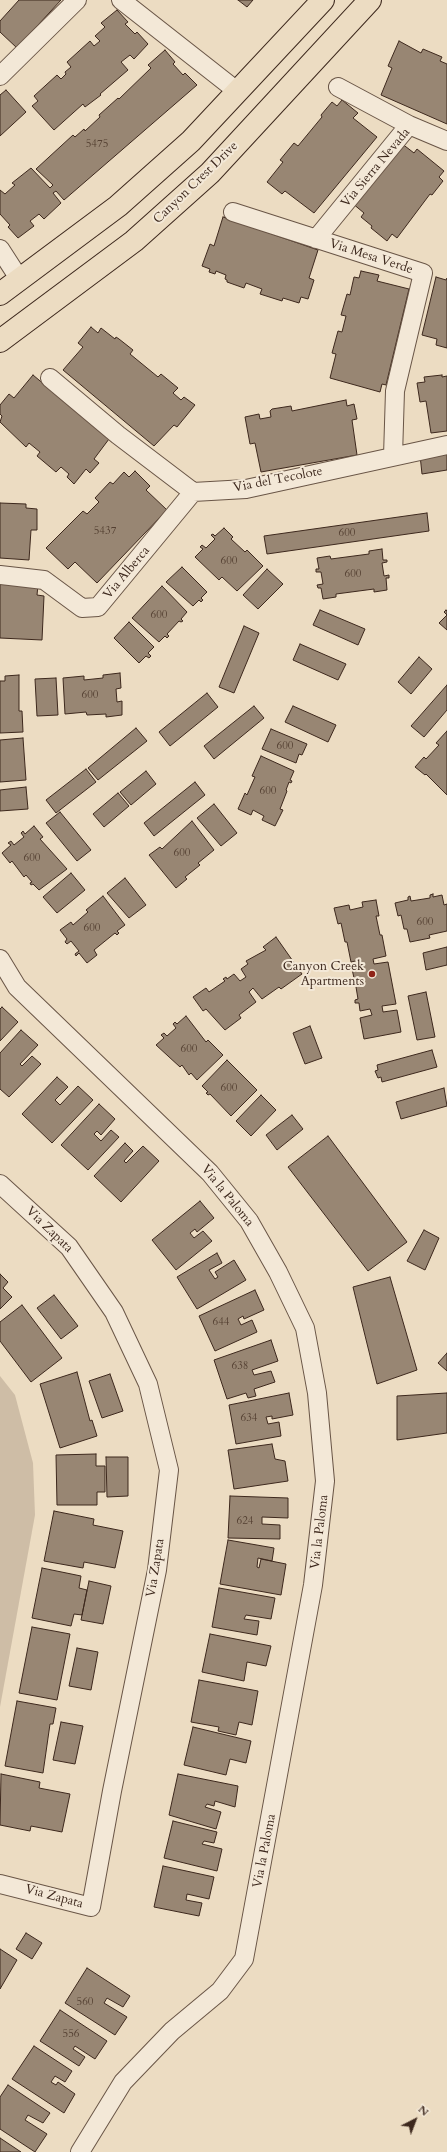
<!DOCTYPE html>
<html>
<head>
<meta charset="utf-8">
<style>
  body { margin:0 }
  #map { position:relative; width:447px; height:2152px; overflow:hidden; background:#ecdcc2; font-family:Cardo,serif }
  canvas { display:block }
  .north { position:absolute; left:395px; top:2100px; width:40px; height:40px; -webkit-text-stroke:3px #f3e8d7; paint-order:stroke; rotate:42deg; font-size:11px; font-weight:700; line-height:16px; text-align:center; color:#3d281d }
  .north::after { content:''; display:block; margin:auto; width:14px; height:18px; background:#3d281d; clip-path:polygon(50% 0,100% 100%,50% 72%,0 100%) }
</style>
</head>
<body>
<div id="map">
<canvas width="447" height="2152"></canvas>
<div class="north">N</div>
</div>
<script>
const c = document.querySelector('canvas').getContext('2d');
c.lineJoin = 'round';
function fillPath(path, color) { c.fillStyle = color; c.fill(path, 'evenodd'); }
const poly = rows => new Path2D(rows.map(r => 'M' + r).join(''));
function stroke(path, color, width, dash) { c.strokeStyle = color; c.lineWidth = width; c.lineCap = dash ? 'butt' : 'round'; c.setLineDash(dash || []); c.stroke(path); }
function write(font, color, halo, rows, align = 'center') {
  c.font = font + ' Cardo,serif'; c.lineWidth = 4; c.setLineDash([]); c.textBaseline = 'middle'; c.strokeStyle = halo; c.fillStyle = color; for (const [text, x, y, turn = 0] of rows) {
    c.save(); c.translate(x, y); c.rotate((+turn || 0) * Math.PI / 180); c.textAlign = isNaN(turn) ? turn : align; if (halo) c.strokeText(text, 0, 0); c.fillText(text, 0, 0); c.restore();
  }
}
fillPath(poly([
  [0,1376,15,1395,33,1463,35,1515,0,1707]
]), '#cebda6');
const building = poly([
  [19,0,61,0,17,48,0,32,0,21,19,0],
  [238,0,253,0,247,7,238,0],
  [117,10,128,22,125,24,135,34,137,32,148,44,134,59,130,55,121,62,128,70,100,94,101,95,85,107,83,104,54,130,32,106,38,101,34,96,57,75,61,79,66,74,65,72,71,67,67,62,90,41,94,46,100,41,95,36,105,27,101,23,117,10],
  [399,41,421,53,423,49,442,57,440,61,447,64,447,124,381,95,392,68,388,66,399,41],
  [165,50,175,62,173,64,183,75,185,73,197,85,64,200,56,191,53,193,61,203,44,219,39,214,30,221,34,226,18,238,8,227,10,225,0,214,0,190,5,194,15,185,12,183,31,168,50,188,53,185,36,169,73,135,75,137,84,129,85,131,100,117,99,115,118,98,119,99,151,68,148,65,165,50],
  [6,90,26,112,0,136,0,95,6,90],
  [342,100,358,113,353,118,377,137,314,213,285,191,282,194,267,182,283,162,280,160,294,143,298,146,322,117,321,115,332,102,337,106,342,100],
  [401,143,414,153,417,149,444,171,439,177,443,181,432,195,430,194,397,238,392,234,387,241,371,228,372,226,361,217,364,213,352,203,401,143],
  [223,217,318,250,309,278,314,280,308,299,301,297,299,303,283,298,282,301,260,294,262,289,246,283,244,288,227,282,227,280,225,279,226,275,216,271,215,274,209,272,210,269,202,266,210,244,214,246,223,217],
  [361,271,379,275,377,281,409,289,386,385,382,384,380,392,330,378,336,354,332,353,338,331,342,332,346,316,341,315,347,294,350,295,354,277,359,278,361,271],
  [436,277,446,280,447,278,447,348,436,345,437,339,422,335,436,277],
  [91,327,98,333,101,328,115,339,116,337,119,339,133,350,130,354,158,377,161,374,178,388,173,393,181,400,184,397,195,405,177,427,174,425,154,446,63,370,83,347,78,343,91,327],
  [33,375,109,439,94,459,99,463,90,473,86,469,74,484,67,477,69,474,61,467,56,472,37,456,40,452,29,443,26,447,0,422,2,416,0,414,0,405,9,394,14,398,33,375],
  [442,375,442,377,447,376,447,431,431,433,426,401,420,402,417,383,425,382,424,377,442,375],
  [346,400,347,406,354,404,357,419,352,420,357,455,261,472,255,443,250,444,245,417,259,414,260,419,271,417,270,411,272,409,291,406,292,411,346,400],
  [447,451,447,470,422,474,420,455,447,451],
  [135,471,150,486,146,490,167,510,97,583,75,562,68,569,46,548,83,511,87,514,99,502,95,498,110,482,113,484,124,472,129,477,135,471],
  [0,503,26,504,26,508,37,509,37,530,31,530,29,560,0,558,0,503],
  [427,513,429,531,267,554,264,536,427,513],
  [224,528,233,537,231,539,245,552,247,550,263,566,237,591,222,577,219,580,195,557,203,549,200,547,202,545,206,548,215,539,211,535,213,534,215,536,224,528],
  [382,549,383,560,387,560,387,562,382,563,384,576,389,575,389,578,386,578,387,590,374,592,374,589,336,594,336,597,323,599,321,588,318,588,317,585,323,584,321,572,316,572,316,569,319,569,317,558,330,556,331,559,369,554,369,551,382,549],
  [182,567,207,592,201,598,203,600,201,602,199,600,193,606,166,582,182,567],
  [267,569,283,584,258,609,243,595,267,569],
  [0,583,38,585,37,595,44,596,42,640,0,638,0,583],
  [162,586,187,612,181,619,183,621,181,622,179,621,167,634,169,636,167,638,165,636,159,642,132,618,162,586],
  [320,610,365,629,358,645,313,625,320,610],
  [446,610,447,611,447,630,439,623,447,615,444,612,446,610],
  [129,622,154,647,148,653,151,656,149,658,146,656,139,663,114,638,129,622],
  [244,626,259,633,234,693,219,687,244,626],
  [300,644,346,664,338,680,293,660,300,644],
  [419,657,432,669,411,694,398,682,419,657],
  [120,673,121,688,116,689,117,702,122,701,122,715,106,717,106,714,87,715,86,712,65,714,63,678,84,676,84,680,103,678,103,675,120,673],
  [19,675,19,711,22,711,23,732,0,733,0,681,5,681,5,676,19,675],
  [56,678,58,715,37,716,35,679,56,678],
  [447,685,447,710,424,737,411,726,447,685],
  [207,693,218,707,170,746,159,732,207,693],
  [254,706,264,718,214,759,204,746,254,706],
  [293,706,336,725,328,742,285,722,293,706],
  [136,728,147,741,98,780,88,768,136,728],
  [271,729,307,744,302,755,299,754,296,763,262,749,271,729],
  [447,731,447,795,426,774,425,775,415,767,424,757,426,759,439,745,436,743,447,731],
  [23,738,26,780,0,782,0,740,23,738],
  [261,756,294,771,290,780,292,781,291,783,289,782,286,790,287,791,280,809,283,810,275,826,262,820,264,816,253,810,251,815,238,809,245,793,247,795,255,777,252,776,261,756],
  [86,769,96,782,56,813,46,800,86,769],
  [146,771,156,784,131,805,120,792,146,771],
  [195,782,205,795,154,836,144,823,195,782],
  [26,787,28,809,0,811,0,790,26,787],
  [118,793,129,806,104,827,93,814,118,793],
  [214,804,237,833,221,846,197,818,214,804],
  [60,812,91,850,77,861,46,823,60,812],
  [192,821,214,850,198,863,200,865,185,877,187,879,176,888,149,855,160,847,162,849,192,821],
  [34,826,43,837,40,839,67,869,39,890,33,884,31,885,30,883,32,882,26,875,24,877,12,861,10,863,2,853,11,845,8,843,11,841,14,845,24,837,21,833,23,831,25,834,34,826],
  [71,873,85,890,57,913,43,897,71,873],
  [125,878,146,905,129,918,107,893,125,878],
  [433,894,433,897,442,895,444,905,447,904,447,931,429,935,430,938,410,942,407,929,404,929,401,915,398,916,395,903,408,900,408,897,410,896,411,901,430,898,430,895,433,894],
  [103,896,125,925,117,931,119,933,117,935,115,933,94,950,97,955,87,963,79,953,76,956,75,954,79,951,71,941,67,944,65,942,67,939,60,930,71,922,73,925,88,912,86,910,103,896],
  [376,900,379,916,376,916,380,935,382,935,386,956,373,959,374,964,388,962,396,1004,382,1006,383,1012,397,1010,401,1032,364,1039,360,1018,372,1015,370,1009,360,1011,359,1003,355,1003,355,1000,358,999,355,981,351,981,351,979,354,978,352,969,362,967,360,960,351,962,347,942,345,942,341,923,338,924,334,908,349,905,350,910,363,907,362,902,376,900],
  [276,937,302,974,281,989,279,987,262,999,253,988,249,992,256,1002,239,1015,241,1018,225,1030,206,1009,203,1011,193,997,206,988,209,992,225,981,223,979,226,977,227,979,234,974,240,981,246,977,241,969,248,964,246,961,266,950,263,947,276,937],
  [447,947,447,965,426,970,423,953,447,947],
  [426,992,435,1037,417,1040,408,996,426,992],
  [2,1007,18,1022,0,1041,0,1009,2,1007],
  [186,1016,206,1042,208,1040,223,1055,197,1080,191,1073,189,1075,182,1065,180,1067,156,1045,164,1038,161,1035,164,1033,167,1036,176,1028,173,1024,175,1022,177,1024,186,1016],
  [310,1026,322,1058,305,1064,293,1033,310,1026],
  [21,1030,38,1045,20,1064,22,1066,32,1056,41,1064,9,1097,0,1089,0,1053,21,1030],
  [432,1050,437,1067,382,1082,381,1077,378,1078,375,1071,378,1070,377,1065,432,1050],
  [227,1060,257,1090,231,1116,210,1094,208,1095,206,1093,208,1092,202,1086,227,1060],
  [57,1077,68,1087,55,1100,60,1105,78,1086,93,1100,52,1143,22,1114,57,1077],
  [444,1088,447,1106,401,1119,396,1102,444,1088],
  [261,1095,276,1110,251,1136,236,1121,261,1095],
  [99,1104,115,1119,101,1135,97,1131,94,1134,101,1141,111,1130,119,1137,88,1170,61,1145,99,1104],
  [292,1115,303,1129,277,1150,266,1135,292,1115],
  [328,1136,407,1242,368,1271,288,1167,328,1136],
  [125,1143,133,1151,124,1161,126,1163,143,1146,159,1161,121,1202,94,1176,125,1143],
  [200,1201,214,1218,197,1232,195,1229,190,1233,194,1238,203,1231,212,1241,176,1270,152,1240,200,1201],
  [424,1230,439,1238,425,1270,407,1261,424,1230],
  [217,1253,222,1263,209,1270,215,1279,218,1277,215,1272,234,1260,246,1280,197,1309,177,1277,217,1253],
  [0,1274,8,1282,3,1288,12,1297,0,1309,0,1274],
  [390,1277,417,1370,377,1384,353,1287,390,1277],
  [255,1290,264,1310,244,1319,243,1316,238,1319,241,1325,252,1320,257,1332,215,1351,199,1316,255,1290],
  [54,1295,78,1326,61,1339,37,1308,54,1295],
  [22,1305,62,1358,31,1382,0,1341,0,1322,22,1305],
  [271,1340,278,1361,252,1370,254,1375,271,1371,275,1382,254,1389,256,1396,248,1398,246,1393,227,1399,214,1360,271,1340],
  [447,1353,447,1371,438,1363,447,1353],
  [77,1372,90,1421,92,1420,97,1436,60,1448,40,1384,77,1372],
  [110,1374,123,1411,102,1418,89,1381,110,1374],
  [289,1393,293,1415,272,1419,272,1416,266,1417,268,1424,279,1422,281,1436,236,1444,229,1405,289,1393],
  [447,1393,447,1433,397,1440,397,1396,447,1393],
  [272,1444,275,1459,285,1461,288,1481,234,1489,228,1450,272,1444],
  [96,1454,96,1466,105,1466,105,1492,97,1492,97,1505,57,1505,56,1455,96,1454],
  [106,1457,128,1457,128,1496,107,1497,106,1457],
  [230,1496,288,1498,288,1518,262,1517,262,1524,280,1525,280,1539,228,1538,230,1496],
  [54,1511,94,1519,93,1525,123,1531,115,1568,84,1562,83,1568,44,1561,54,1511],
  [228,1540,274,1548,272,1561,258,1558,257,1567,259,1568,261,1559,286,1564,281,1595,220,1584,228,1540],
  [42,1568,81,1576,79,1588,87,1590,82,1615,74,1614,71,1626,32,1618,42,1568],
  [89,1581,111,1586,103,1624,81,1620,89,1581],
  [219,1588,275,1598,271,1619,246,1615,244,1619,259,1621,257,1635,212,1627,219,1588],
  [32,1627,70,1634,57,1700,19,1693,32,1627],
  [210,1634,271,1646,266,1666,247,1662,244,1681,202,1672,210,1634],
  [77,1648,98,1652,91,1690,69,1686,77,1648],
  [199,1680,258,1691,252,1725,239,1722,236,1735,218,1731,219,1727,191,1722,199,1680],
  [17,1701,56,1708,53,1724,50,1724,43,1773,5,1766,17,1701],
  [61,1722,83,1726,75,1764,53,1760,61,1722],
  [193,1727,251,1741,246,1763,230,1759,226,1775,184,1765,193,1727],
  [1,1774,40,1782,39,1788,70,1794,62,1832,31,1826,30,1831,0,1825,1,1774],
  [178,1774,238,1786,235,1807,215,1801,214,1806,207,1804,205,1807,221,1812,216,1829,169,1815,178,1774],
  [173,1821,217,1832,214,1843,204,1841,202,1844,222,1849,217,1871,164,1858,173,1821],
  [163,1866,214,1877,209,1899,187,1894,186,1900,202,1903,199,1916,154,1907,163,1866],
  [26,1933,42,1943,32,1959,16,1949,26,1933],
  [0,1949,17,1960,0,1989,0,1949],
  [87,1968,130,1996,123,2007,107,1998,104,2003,127,2017,115,2035,65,2003,87,1968],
  [60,2010,107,2041,95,2059,75,2046,73,2049,85,2057,79,2066,40,2041,60,2010],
  [34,2046,72,2071,65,2082,55,2076,51,2082,56,2085,58,2082,75,2094,64,2113,12,2079,34,2046],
  [8,2085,50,2113,43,2123,28,2115,25,2120,47,2134,35,2152,0,2129,0,2097,8,2085],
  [0,2138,21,2152,0,2152,0,2138]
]);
fillPath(building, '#988673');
stroke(building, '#3d281d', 1);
const minor = poly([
  [121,0,237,91],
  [0,76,77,0],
  [338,87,409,125],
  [233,212,423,273,395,391,393,456],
  [316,239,409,125,447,141],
  [0,249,20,280],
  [50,378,118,435,193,492,246,489,447,445],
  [0,575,44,580,82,608,98,607,193,492],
  [0,959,17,987,210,1173,249,1221,278,1272,305,1328,317,1393,325,1481,313,1585,244,1959,220,1991,172,2031,123,2082,80,2152],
  [0,1184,69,1247,114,1312,148,1384,169,1470,157,1570,112,1791,91,1907,0,1884]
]);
const major = poly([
  [0,294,118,206,191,141,323,0],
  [0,341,134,241,210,173,370,0]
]);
stroke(minor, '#695546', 20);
stroke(major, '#3d281d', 24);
stroke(minor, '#f3e8d7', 18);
stroke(major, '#ecdcc2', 22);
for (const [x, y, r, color] of [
  [372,974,4,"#8f2418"]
]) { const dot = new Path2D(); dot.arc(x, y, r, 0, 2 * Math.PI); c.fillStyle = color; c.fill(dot); stroke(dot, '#f3e8d7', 1.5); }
write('11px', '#544032', null, [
  ["5475",97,144],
  ["5437",105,531],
  ["600",347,533],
  ["600",229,561],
  ["600",353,574],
  ["600",159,615],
  ["600",90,695],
  ["600",285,746],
  ["600",268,791],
  ["600",182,853],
  ["600",32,858],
  ["600",425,922],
  ["600",92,928],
  ["600",189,1049],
  ["600",229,1088],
  ["644",221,1322],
  ["638",240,1366],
  ["634",249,1418],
  ["624",245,1521],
  ["560",85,2002],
  ["556",71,2034]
]);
write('13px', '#3d281d', '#f3e8d7', [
  ["Via Sierra Nevada",376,168,-50],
  ["Canyon Crest Drive",196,183,-44],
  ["Via Mesa Verde",371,257,18],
  ["Via del Tecolote",278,480,-11],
  ["Via Alberca",127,573,-50],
  ["Via la Paloma",227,1196,51],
  ["Via Zapata",49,1230,44],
  ["Via la Paloma",320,1532,-83],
  ["Via Zapata",156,1568,-81],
  ["Via la Paloma",265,1851,-79],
  ["Via Zapata",54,1897,15]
]);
write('13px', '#3d281d', '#f3e8d7', [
  ["Canyon Creek",364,967],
  ["Apartments",364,982]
], 'right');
</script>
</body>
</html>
